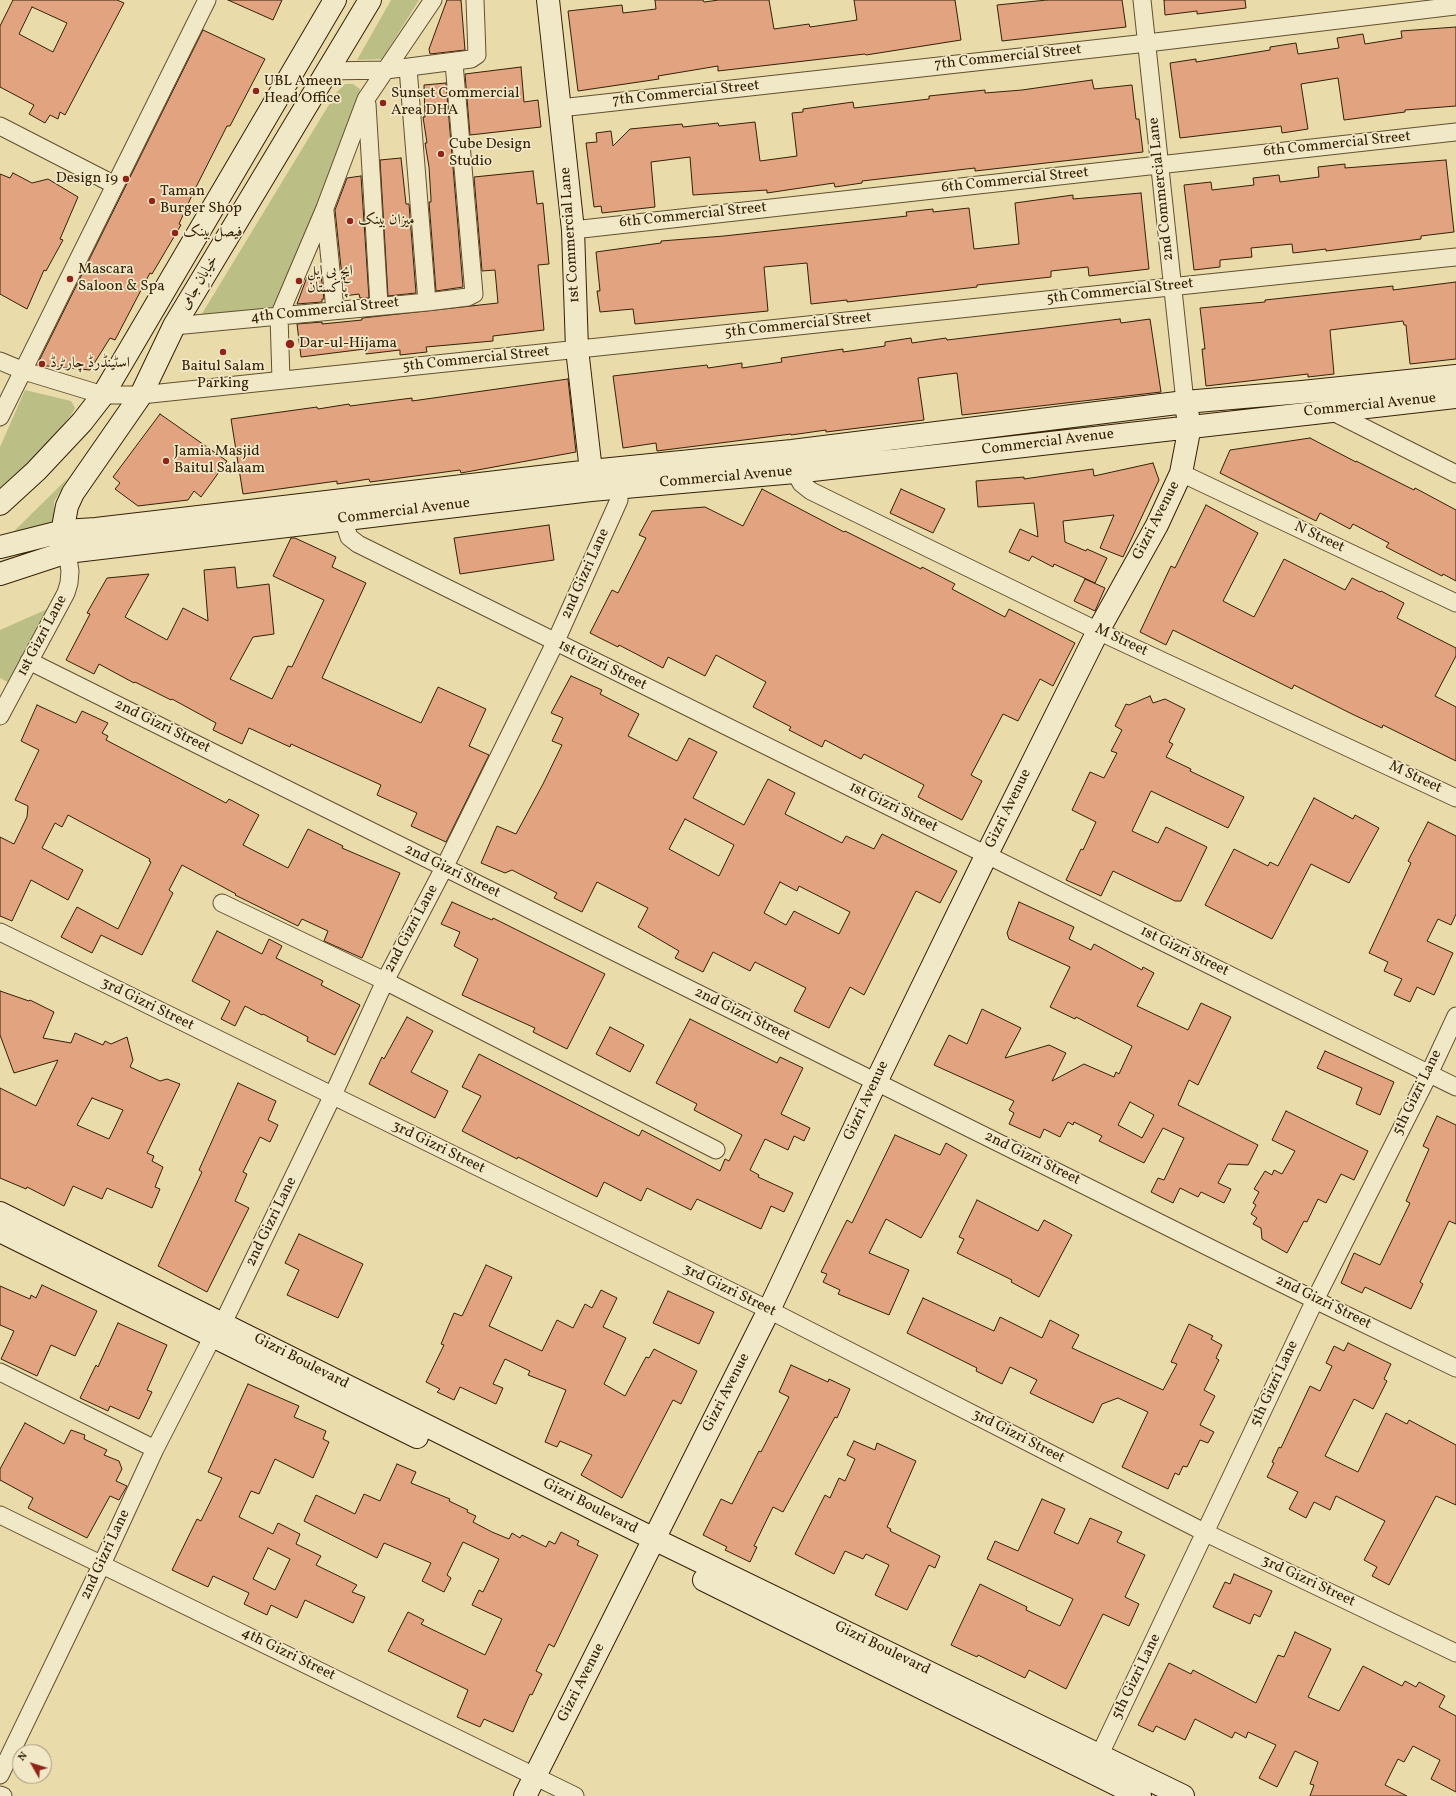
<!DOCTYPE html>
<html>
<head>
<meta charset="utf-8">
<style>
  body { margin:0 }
  #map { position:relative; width:1456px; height:1796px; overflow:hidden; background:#eadbab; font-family:Vollkorn,serif }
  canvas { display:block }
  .north { position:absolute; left:12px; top:1744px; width:40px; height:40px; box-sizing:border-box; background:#f1e8c8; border:1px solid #a6987a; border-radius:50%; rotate:309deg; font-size:11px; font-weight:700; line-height:16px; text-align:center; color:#352106 }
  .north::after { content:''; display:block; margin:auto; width:14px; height:18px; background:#8f2418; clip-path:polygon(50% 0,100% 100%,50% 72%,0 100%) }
</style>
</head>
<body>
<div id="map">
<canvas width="1456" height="1796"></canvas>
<div class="north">N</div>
</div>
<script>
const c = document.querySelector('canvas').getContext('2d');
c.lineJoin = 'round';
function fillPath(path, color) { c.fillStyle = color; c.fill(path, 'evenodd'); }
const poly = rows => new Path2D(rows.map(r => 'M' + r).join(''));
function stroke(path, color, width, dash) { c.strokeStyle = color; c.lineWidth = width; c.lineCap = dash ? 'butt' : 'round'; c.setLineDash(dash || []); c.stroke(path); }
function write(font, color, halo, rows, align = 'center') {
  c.font = font + ' Vollkorn,Amiri,serif'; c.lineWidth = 3.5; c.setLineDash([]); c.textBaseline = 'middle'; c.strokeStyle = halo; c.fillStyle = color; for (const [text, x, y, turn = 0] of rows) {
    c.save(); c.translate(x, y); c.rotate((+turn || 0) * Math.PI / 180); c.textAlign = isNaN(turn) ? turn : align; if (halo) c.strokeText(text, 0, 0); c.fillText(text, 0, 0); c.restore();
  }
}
fillPath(poly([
  [391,0,419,0,382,59,357,60],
  [345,84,353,84,360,89,358,102,278,309,200,317,336,93],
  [25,390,71,401,75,408,73,412,37,460,0,492,0,447],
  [68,478,54,502,55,526,4,541],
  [52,607,11,684,0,678,0,630]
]), '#bbbf86');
const building = poly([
  [13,0,117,0,124,3,65,115,60,112,58,119,50,115,45,123,29,114,34,105,0,87,0,26,13,0],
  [32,7,67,23,53,52,19,34,32,7],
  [228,0,282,0,273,20,228,0],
  [447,0,461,0,465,50,430,54,429,49,447,0],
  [655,0,703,0,704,2,719,0,769,0,774,29,809,24,810,27,857,20,854,0,955,0,961,40,866,55,865,54,718,71,718,66,658,76,659,79,578,91,568,11,622,5,623,13,656,9,655,0],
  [1047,0,1122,0,1126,27,1002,41,997,5,1047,0],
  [1164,0,1245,0,1246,8,1197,14,1197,11,1165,15,1164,0],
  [1456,27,1456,106,1405,110,1405,112,1344,120,1338,78,1301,84,1308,129,1282,133,1281,126,1180,138,1170,63,1196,59,1196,62,1270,50,1270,47,1296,43,1298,54,1339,48,1337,38,1363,34,1365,44,1402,38,1401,31,1456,27],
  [203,30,265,59,230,126,227,126,193,193,179,224,181,225,152,274,150,273,115,340,110,338,90,370,37,365,203,30],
  [521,67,524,102,538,100,541,127,470,135,465,74,521,67],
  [1092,80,1094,89,1132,85,1136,119,1139,119,1143,152,975,171,975,168,862,181,862,183,835,187,834,183,767,193,767,190,693,195,690,157,651,162,655,207,602,213,601,206,594,207,586,143,597,142,596,133,611,131,613,146,630,129,682,124,683,127,718,123,719,126,755,122,760,161,797,156,792,113,803,112,803,109,853,102,854,108,929,99,929,96,985,90,985,93,1022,90,1092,80],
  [446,83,463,287,436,291,429,202,431,202,431,199,429,167,425,143,427,143,423,117,425,117,424,85,446,83],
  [401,158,406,204,409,204,416,293,388,296,380,160,401,158],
  [1446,160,1454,232,1421,236,1421,239,1326,251,1326,249,1293,253,1292,244,1251,248,1252,257,1220,260,1220,267,1194,270,1184,185,1211,182,1212,190,1254,185,1253,178,1279,175,1280,182,1319,177,1318,167,1345,164,1345,168,1446,160],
  [533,171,537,204,543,203,549,264,538,265,544,330,493,336,493,341,426,347,427,352,400,355,400,350,366,354,365,349,301,357,297,324,322,322,322,324,362,320,362,318,498,303,495,270,482,271,474,177,533,171],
  [13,173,32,183,48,179,78,197,60,239,63,240,46,271,44,270,27,309,0,294,0,174,10,178,13,173],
  [361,176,369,298,360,298,359,294,344,296,335,210,347,178,361,176],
  [1141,193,1149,269,1089,276,1088,267,1051,271,1051,277,977,285,977,287,847,302,847,300,811,304,807,263,764,267,768,311,635,324,633,309,600,312,597,291,600,291,596,252,661,243,661,241,724,236,907,216,906,212,933,209,933,212,969,208,974,249,1019,244,1015,203,1073,195,1073,199,1141,193],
  [321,275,324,299,322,299,322,302,297,304,307,277,321,275],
  [1456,282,1456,359,1410,364,1406,325,1404,325,1403,321,1330,330,1334,374,1308,377,1308,374,1206,386,1202,349,1205,349,1200,308,1265,302,1265,300,1393,286,1393,290,1456,282],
  [1120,319,1121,323,1150,319,1161,392,962,415,957,373,918,378,924,420,826,432,826,430,791,435,791,434,657,451,656,443,623,448,613,376,707,365,708,368,742,363,742,368,782,362,781,358,843,349,843,352,885,346,885,342,911,338,912,343,946,338,947,340,1120,319],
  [568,379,576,452,461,473,460,470,370,482,369,479,337,484,337,481,243,494,231,419,317,407,318,409,349,404,350,406,412,398,412,401,568,379],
  [160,414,227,461,201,497,194,491,188,500,138,506,115,489,120,483,113,477,160,414],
  [1310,438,1356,462,1356,461,1414,490,1415,488,1456,510,1456,581,1443,574,1442,576,1386,547,1389,543,1353,524,1350,529,1320,513,1316,521,1220,473,1230,450,1310,438],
  [1153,463,1159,480,1123,557,1100,548,1114,515,1063,521,1065,542,1086,551,1087,549,1107,558,1095,583,1054,564,1053,567,1032,556,1029,561,1009,552,1020,529,1038,537,1034,503,978,507,976,481,1024,477,1024,479,1093,469,1094,476,1153,463],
  [762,489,844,532,845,531,921,569,922,567,955,584,952,589,1005,617,1009,609,1075,643,1053,686,1040,679,1018,721,1003,714,971,775,982,781,962,820,918,797,924,785,864,754,861,759,825,740,822,747,789,730,791,727,753,707,766,682,716,655,705,676,668,657,663,668,619,645,618,647,590,633,612,590,618,593,646,538,639,535,652,511,705,507,743,526,762,489],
  [901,489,945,509,933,533,890,513,901,489],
  [1206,505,1258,533,1223,601,1254,617,1284,559,1345,590,1352,578,1380,592,1381,591,1404,603,1397,618,1456,648,1456,656,1435,696,1456,707,1456,761,1383,725,1382,728,1354,715,1294,685,1292,689,1173,630,1166,645,1140,632,1171,566,1175,568,1206,505],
  [549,525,554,560,460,574,454,538,549,525],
  [291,538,295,538,336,557,332,567,366,583,322,678,421,723,438,687,486,709,469,746,489,755,446,842,411,826,417,813,377,795,381,785,291,744,290,747,249,728,242,744,213,730,216,723,172,699,171,700,135,682,134,683,99,664,94,674,66,660,90,614,87,613,107,578,149,574,125,617,167,640,183,608,208,621,204,570,235,567,237,588,269,584,274,634,253,637,230,679,272,699,288,666,292,667,324,600,273,576,291,538],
  [1085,579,1105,588,1095,611,1074,601,1085,579],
  [571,676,602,690,600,694,639,714,628,736,677,761,689,738,717,752,693,798,744,825,768,779,795,793,785,814,842,843,846,836,874,849,882,834,957,871,940,903,916,891,864,995,850,987,829,1028,794,1011,806,988,755,962,750,971,713,952,703,972,675,958,679,951,638,927,648,908,597,882,582,912,554,898,557,893,512,870,505,873,481,863,497,826,516,834,543,784,562,745,552,741,563,718,551,713,571,676],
  [685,819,734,845,719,876,669,849,685,819],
  [780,882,797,891,799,886,850,912,839,934,794,911,786,925,764,913,780,882],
  [1150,696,1153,703,1165,699,1185,709,1169,742,1173,744,1166,757,1191,769,1190,771,1244,797,1228,828,1151,791,1132,831,1158,843,1166,827,1207,847,1181,901,1175,901,1113,871,1101,896,1066,880,1081,849,1083,850,1096,822,1072,810,1090,772,1104,778,1117,753,1111,751,1122,730,1115,726,1126,704,1129,705,1150,696],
  [37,705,76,723,82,711,108,723,102,733,108,736,106,740,226,803,229,799,259,815,243,845,288,868,308,829,343,846,342,848,400,873,362,958,324,941,328,931,302,919,298,926,235,895,236,894,182,865,169,890,173,893,142,955,101,935,92,953,61,937,77,907,118,929,151,862,149,861,150,859,68,815,62,827,55,823,42,848,83,870,68,900,31,880,12,921,0,916,0,837,14,844,27,817,28,806,15,800,39,750,21,741,37,705],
  [1314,798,1353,819,1355,815,1379,828,1349,883,1311,864,1272,939,1205,905,1234,849,1268,866,1270,862,1278,866,1314,798],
  [1428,822,1456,836,1456,914,1451,925,1438,919,1427,941,1453,953,1434,995,1417,987,1410,1002,1394,995,1402,979,1384,971,1388,962,1369,953,1411,863,1408,861,1428,822],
  [452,902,492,920,493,918,605,974,567,1049,533,1032,535,1028,462,995,478,959,454,946,460,932,441,924,452,902],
  [1019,902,1074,927,1069,939,1091,950,1094,944,1142,970,1143,967,1154,973,1137,1006,1188,1030,1201,1003,1231,1017,1198,1085,1189,1080,1178,1105,1258,1145,1248,1165,1228,1164,1218,1183,1231,1189,1224,1203,1201,1192,1198,1197,1180,1188,1173,1203,1151,1192,1158,1178,1164,1180,1184,1138,1163,1128,1144,1163,1099,1141,1102,1136,1074,1122,1073,1125,1068,1122,1060,1137,1044,1129,1040,1138,1009,1124,1014,1113,1009,1110,1014,1101,934,1065,949,1035,967,1044,982,1009,1021,1028,1005,1058,1049,1045,1066,1053,1052,1081,1084,1064,1114,1077,1116,1072,1119,1074,1132,1046,1076,1017,1075,1019,1050,1007,1070,967,1009,939,1007,933,1019,902],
  [1130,1102,1154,1115,1142,1138,1118,1125,1130,1102],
  [217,931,262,954,269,939,282,946,276,958,323,981,321,985,360,1005,335,1055,307,1041,308,1037,263,1014,262,1015,245,1006,235,1026,221,1019,230,1001,192,981,217,931],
  [0,991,29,1001,30,1000,54,1012,43,1038,71,1043,75,1033,103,1045,105,1041,111,1044,127,1037,133,1060,130,1067,160,1081,167,1079,180,1084,147,1153,154,1156,152,1161,163,1167,155,1187,160,1189,152,1208,107,1188,102,1199,73,1186,64,1206,27,1187,26,1189,0,1178,0,1088,36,1106,58,1060,14,1073,0,1035,0,991],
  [92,1098,123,1110,109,1139,77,1125,92,1098],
  [407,1017,433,1031,411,1072,448,1091,435,1118,369,1084,382,1057,384,1059,407,1017],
  [690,1019,777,1063,780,1057,803,1068,781,1114,810,1128,804,1141,794,1136,788,1150,765,1139,750,1170,759,1175,758,1177,793,1193,784,1212,771,1206,761,1229,697,1199,691,1210,647,1188,641,1201,604,1182,597,1197,518,1157,517,1159,462,1131,481,1096,462,1087,479,1054,639,1136,642,1130,720,1171,725,1159,729,1161,742,1135,694,1110,697,1104,656,1083,690,1019],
  [610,1027,644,1045,630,1072,596,1054,610,1027],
  [1325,1051,1394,1082,1380,1115,1356,1104,1362,1088,1317,1068,1325,1051],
  [238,1083,276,1101,268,1120,278,1125,270,1142,260,1137,243,1172,247,1174,235,1201,249,1208,207,1292,158,1266,202,1172,199,1170,238,1083],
  [1286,1111,1368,1151,1354,1180,1341,1174,1326,1203,1318,1199,1307,1222,1304,1221,1287,1253,1262,1239,1261,1228,1253,1224,1257,1218,1251,1214,1256,1205,1253,1203,1259,1192,1254,1189,1265,1171,1272,1175,1274,1170,1282,1174,1295,1151,1272,1140,1286,1111],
  [1437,1116,1456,1125,1456,1224,1449,1221,1420,1282,1423,1284,1411,1309,1365,1287,1362,1293,1341,1283,1354,1253,1380,1265,1410,1203,1406,1201,1429,1149,1423,1146,1437,1116],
  [895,1135,940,1155,946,1143,967,1155,921,1238,886,1219,869,1253,909,1270,889,1315,838,1294,840,1290,823,1282,827,1274,821,1272,847,1220,852,1223,895,1135],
  [977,1200,1038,1231,1044,1220,1072,1235,1039,1297,1011,1282,1012,1280,957,1253,964,1239,959,1237,977,1200],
  [299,1234,363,1264,338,1318,287,1295,299,1270,285,1263,299,1234],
  [486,1265,512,1277,489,1326,542,1351,557,1320,573,1328,585,1304,592,1308,601,1290,617,1298,603,1327,626,1338,604,1384,625,1396,646,1357,649,1358,654,1349,697,1371,681,1404,673,1400,622,1498,581,1475,592,1455,560,1441,557,1447,545,1442,566,1390,528,1375,530,1371,505,1359,493,1384,503,1388,496,1404,460,1387,454,1400,437,1392,440,1389,426,1382,444,1345,441,1344,454,1313,462,1316,486,1265],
  [42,1285,97,1311,75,1356,51,1345,37,1376,1,1359,14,1331,0,1325,0,1286,30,1299,31,1295,36,1298,42,1285],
  [668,1291,714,1312,699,1344,653,1323,668,1291],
  [923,1298,994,1331,1000,1317,1042,1338,1050,1320,1079,1335,1072,1348,1163,1390,1177,1364,1171,1362,1189,1324,1213,1336,1211,1339,1222,1345,1216,1358,1219,1360,1204,1390,1215,1396,1200,1425,1214,1432,1208,1443,1200,1440,1187,1467,1183,1466,1179,1475,1175,1473,1168,1489,1122,1467,1148,1412,1118,1398,1102,1404,1093,1423,1030,1393,1037,1380,1010,1367,1002,1384,976,1371,977,1368,907,1333,923,1298],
  [118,1323,167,1345,147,1390,152,1392,139,1419,110,1406,108,1411,80,1398,96,1365,98,1367,118,1323],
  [1348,1343,1391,1364,1384,1379,1387,1381,1373,1409,1354,1399,1325,1456,1358,1472,1386,1413,1407,1424,1409,1420,1456,1445,1456,1505,1436,1496,1389,1585,1372,1576,1377,1567,1364,1560,1385,1521,1336,1496,1330,1510,1314,1502,1306,1518,1289,1509,1298,1492,1267,1477,1274,1463,1272,1462,1279,1447,1281,1448,1310,1386,1320,1391,1332,1366,1326,1363,1334,1346,1344,1351,1348,1343],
  [791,1365,828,1382,829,1379,850,1389,837,1418,835,1417,783,1512,773,1507,754,1546,757,1547,750,1562,725,1550,727,1547,703,1535,721,1499,732,1504,759,1451,761,1452,789,1397,779,1392,791,1365],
  [248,1384,299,1406,294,1417,326,1431,323,1439,329,1442,313,1478,275,1459,259,1494,251,1491,239,1517,273,1534,278,1523,300,1534,296,1544,321,1556,316,1565,357,1585,352,1592,365,1597,353,1623,305,1600,297,1618,271,1605,267,1615,244,1604,249,1593,213,1576,208,1587,172,1570,197,1519,201,1521,222,1478,208,1472,248,1384],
  [268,1548,290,1559,275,1590,253,1579,268,1548],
  [25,1423,64,1444,71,1430,85,1435,84,1439,107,1450,104,1455,119,1461,122,1469,116,1481,127,1486,119,1500,110,1496,87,1538,28,1508,33,1498,0,1480,0,1469,25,1423],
  [854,1441,875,1450,877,1443,916,1461,887,1527,891,1529,890,1531,940,1556,935,1568,929,1565,907,1610,875,1595,889,1565,866,1554,863,1559,845,1551,834,1574,795,1554,825,1495,830,1498,839,1478,845,1481,855,1459,847,1455,854,1441],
  [397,1464,416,1472,411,1483,450,1499,449,1501,468,1510,467,1512,476,1516,473,1522,492,1532,509,1539,512,1533,520,1538,522,1535,546,1547,549,1541,555,1544,561,1532,579,1541,577,1545,598,1555,554,1647,549,1644,536,1671,542,1674,532,1695,530,1694,513,1732,484,1719,480,1727,457,1717,468,1690,388,1651,408,1612,424,1620,421,1624,485,1655,502,1619,472,1605,479,1590,483,1592,499,1559,463,1542,447,1575,451,1578,444,1592,422,1581,431,1563,384,1543,377,1558,304,1521,316,1495,355,1514,364,1494,380,1501,397,1464],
  [1042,1499,1065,1509,1054,1533,1078,1544,1090,1518,1122,1532,1117,1542,1145,1555,1125,1597,1139,1604,1129,1626,1103,1614,1066,1689,1029,1670,1025,1678,978,1655,977,1657,951,1645,980,1584,1027,1607,1026,1610,1060,1626,1073,1599,987,1559,995,1541,1018,1551,1042,1499],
  [1234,1574,1272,1591,1260,1617,1254,1614,1250,1624,1213,1607,1225,1582,1230,1584,1234,1574],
  [1295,1632,1331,1649,1308,1697,1339,1711,1363,1666,1402,1686,1405,1681,1416,1687,1419,1682,1445,1696,1439,1707,1456,1716,1456,1792,1431,1779,1440,1760,1413,1746,1404,1762,1398,1759,1385,1785,1407,1796,1310,1796,1314,1785,1310,1784,1318,1762,1295,1751,1277,1787,1259,1778,1276,1745,1248,1732,1246,1738,1235,1732,1232,1738,1195,1719,1185,1740,1156,1726,1153,1732,1138,1725,1169,1663,1191,1674,1193,1670,1256,1703,1278,1655,1284,1657,1295,1632]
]);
fillPath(building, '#e1a380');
stroke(building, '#352106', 1);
const street = poly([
  [1142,0,1185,402],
  [408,68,427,302],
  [328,71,386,70,471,59,477,55,475,0],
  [367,104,379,305],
  [560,108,1147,43,1456,6],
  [0,126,115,185],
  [325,211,335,310],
  [573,230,1456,132],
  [174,326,427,302,468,297,474,294,454,63],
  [0,361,24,371,103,395,141,395,1456,257],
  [281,380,279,316,325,208,366,99,433,0],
  [1329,410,1456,474],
  [0,417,207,0],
  [795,472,801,483,811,491,1098,631,1456,798],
  [1181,473,1456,603],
  [343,519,349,537,358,544,1456,1087],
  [29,661,1315,1300,1456,1368],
  [0,716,66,593,69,583,70,571,67,552],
  [222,903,385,981,716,1150],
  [0,932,769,1310,1206,1533,1456,1653],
  [223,1323,332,1097,385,981,444,868,555,643,619,500,619,476],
  [0,1372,155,1449],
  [0,1515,575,1796],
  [1100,1754,1315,1300,1429,1074,1456,1016],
  [0,1775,102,1564,155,1449,213,1336],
  [0,1795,3,1796]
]);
const secondary = poly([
  [548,0,573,230,577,349,591,471,591,485],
  [0,504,36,471,82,422,103,395,335,0],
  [66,544,64,522,67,506,73,493,141,395,174,326,370,0],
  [0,547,64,531,96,529,591,471,792,451,1185,402,1302,392,1456,376],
  [0,574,67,552,591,490,795,472,1456,397],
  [0,1213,654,1539,1183,1796],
  [0,1231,417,1437],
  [704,1580,1140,1796],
  [525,1796,769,1310,876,1082,987,854,1098,631,1157,525,1181,473,1190,426,1185,402]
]);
stroke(street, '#62502f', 19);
stroke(secondary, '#352106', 24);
stroke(street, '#f1e8c8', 17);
stroke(secondary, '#f1e8c8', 22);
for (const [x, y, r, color] of [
  [256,91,4,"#8f2418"],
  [383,103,4,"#8f2418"],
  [441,154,4,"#8f2418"],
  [126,179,4,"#8f2418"],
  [152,201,4,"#8f2418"],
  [350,221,4,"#8f2418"],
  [175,233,4,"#8f2418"],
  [70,279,4,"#8f2418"],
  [299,281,4,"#8f2418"],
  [290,344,5,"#8f2418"],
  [223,352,4,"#8f2418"],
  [42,364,4,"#8f2418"],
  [166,461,4,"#8f2418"]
]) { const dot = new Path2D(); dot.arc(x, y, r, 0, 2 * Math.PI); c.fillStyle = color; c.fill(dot); stroke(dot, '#f1e8c8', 1.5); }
write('15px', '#352106', '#f1e8c8', [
  ["7th Commercial Street",1008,58,-6],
  ["7th Commercial Street",686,94,-6],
  ["6th Commercial Street",1337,145,-6],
  ["6th Commercial Street",1015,181,-6],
  ["2nd Commercial Lane",1162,189,-96],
  ["6th Commercial Street",693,216,-6],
  ["1st Commercial Lane",571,235,-94],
  ["خیابانِ جامی",200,283,-59],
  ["5th Commercial Street",1120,292,-6],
  ["4th Commercial Street",325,311,-6],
  ["5th Commercial Street",798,326,-6],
  ["5th Commercial Street",476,360,-6],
  ["Commercial Avenue",1370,406,-6],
  ["Commercial Avenue",1048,443,-7],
  ["Commercial Avenue",726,478,-5],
  ["Commercial Avenue",404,512,-7],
  ["Gizri Avenue",1157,521,-63],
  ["N Street",1319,538,25],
  ["2nd Gizri Lane",586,574,-66],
  ["1st Gizri Lane",43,636,-62],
  ["M Street",1121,641,25],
  ["1st Gizri Street",602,666,26],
  ["2nd Gizri Street",162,727,26],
  ["M Street",1415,778,25],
  ["1st Gizri Street",893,808,26],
  ["Gizri Avenue",1009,809,-64],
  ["2nd Gizri Street",452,872,26],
  ["2nd Gizri Lane",412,929,-62],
  ["1st Gizri Street",1184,952,26],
  ["3rd Gizri Street",147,1005,26],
  ["2nd Gizri Street",742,1015,26],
  ["5th Gizri Lane",1418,1093,-64],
  ["Gizri Avenue",867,1101,-65],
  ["3rd Gizri Street",438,1148,26],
  ["2nd Gizri Street",1032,1159,26],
  ["2nd Gizri Lane",272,1222,-64],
  ["3rd Gizri Street",729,1291,26],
  ["2nd Gizri Street",1323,1303,26],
  ["Gizri Boulevard",301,1362,27],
  ["5th Gizri Lane",1275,1384,-65],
  ["Gizri Avenue",727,1393,-63],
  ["3rd Gizri Street",1018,1437,27],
  ["Gizri Boulevard",590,1507,27],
  ["2nd Gizri Lane",106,1555,-65],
  ["3rd Gizri Street",1308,1582,25],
  ["Gizri Boulevard",882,1649,26],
  ["4th Gizri Street",288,1655,26],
  ["5th Gizri Lane",1137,1677,-64],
  ["Gizri Avenue",582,1683,-63]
]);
write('15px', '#352106', '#f1e8c8', [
  ["UBL Ameen",264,82],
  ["Head Office",264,99],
  ["Sunset Commercial",391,94],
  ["Area DHA",391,111],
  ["Cube Design",449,145],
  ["Studio",449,162],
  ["Design 19",118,179,"right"],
  ["Taman",160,192],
  ["Burger Shop",160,209],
  ["میزان بینک",358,221],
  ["فیصل بینک",183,233],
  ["Mascara",78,270],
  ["Saloon & Spa",78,287],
  ["ایچ بی ایل",307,272],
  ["پاکستان",307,289],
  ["Dar-ul-Hijama",299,344],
  ["اسٹینڈرڈ چارٹرڈ",50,364],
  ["Baitul Salam",223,367,"center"],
  ["Parking",223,384,"center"],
  ["Jamia Masjid",174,452],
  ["Baitul Salaam",174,469]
], 'left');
</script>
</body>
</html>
